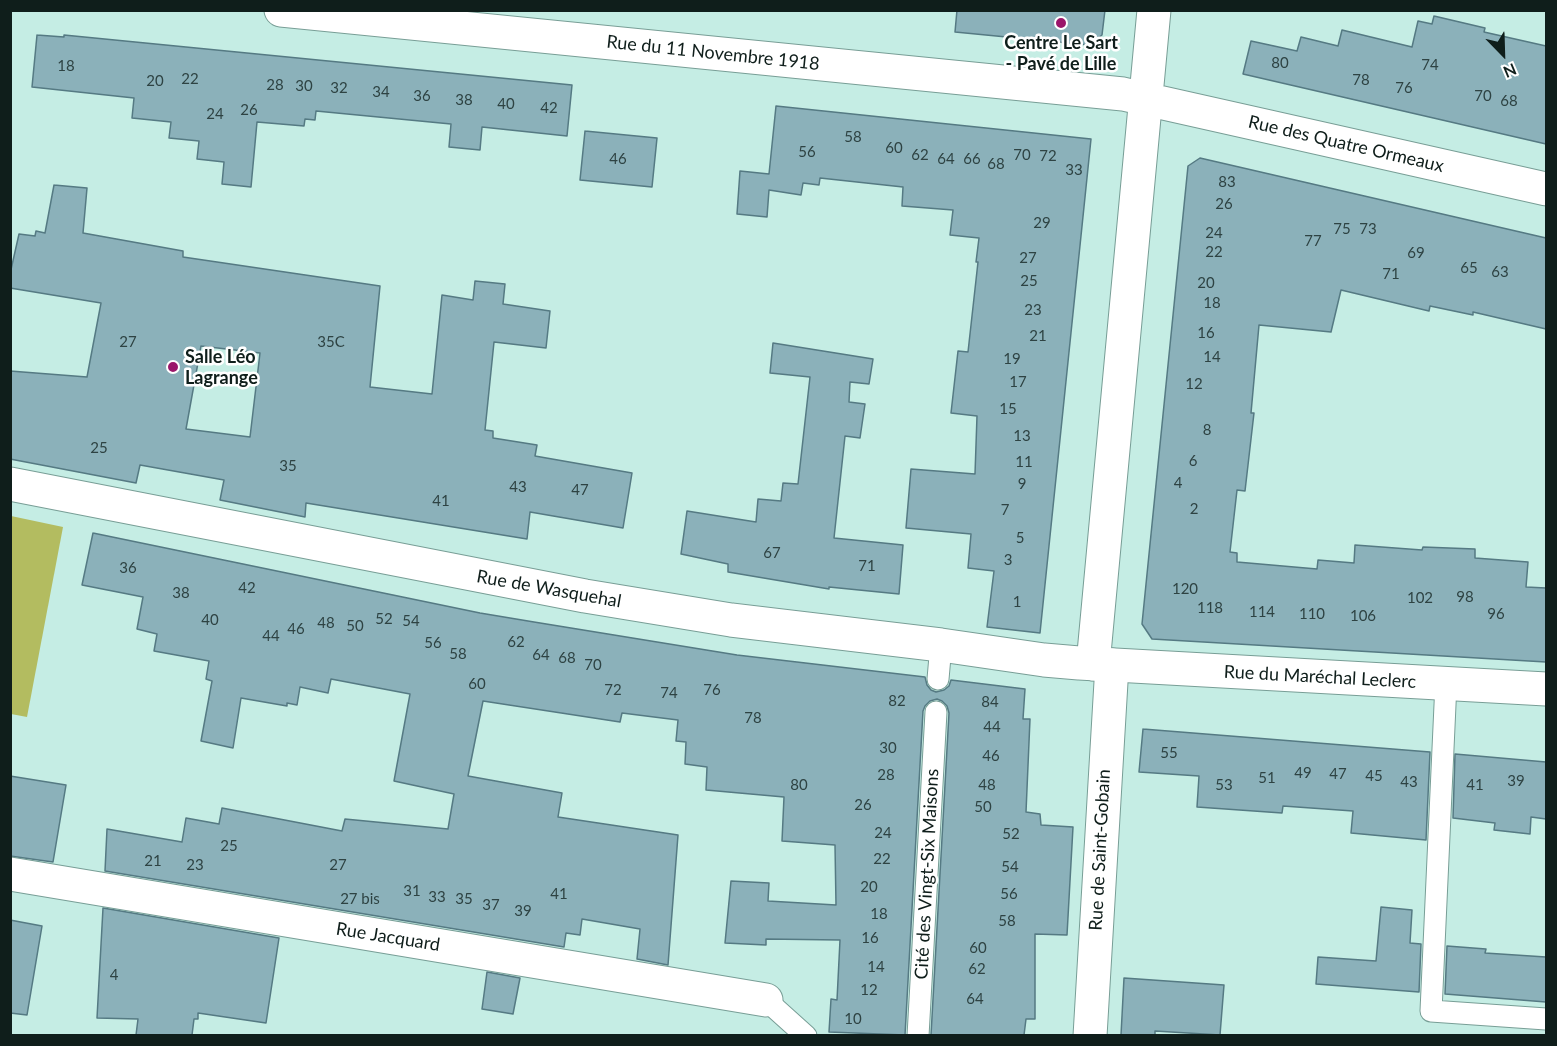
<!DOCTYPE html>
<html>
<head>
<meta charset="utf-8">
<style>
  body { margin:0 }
  #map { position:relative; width:1557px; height:1046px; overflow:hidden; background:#c5ede4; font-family:Lato,sans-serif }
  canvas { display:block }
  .frame { position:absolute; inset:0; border:12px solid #0f1e1b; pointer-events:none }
  .north { position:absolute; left:1473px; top:24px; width:60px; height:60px; -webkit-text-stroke:4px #fff; paint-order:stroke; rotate:157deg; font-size:16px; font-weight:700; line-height:24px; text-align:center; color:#0f1e1b }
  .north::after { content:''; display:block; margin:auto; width:21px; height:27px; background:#0f1e1b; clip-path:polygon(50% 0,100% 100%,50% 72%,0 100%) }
</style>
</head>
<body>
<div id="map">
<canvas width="1557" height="1046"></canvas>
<div class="frame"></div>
<div class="north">N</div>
</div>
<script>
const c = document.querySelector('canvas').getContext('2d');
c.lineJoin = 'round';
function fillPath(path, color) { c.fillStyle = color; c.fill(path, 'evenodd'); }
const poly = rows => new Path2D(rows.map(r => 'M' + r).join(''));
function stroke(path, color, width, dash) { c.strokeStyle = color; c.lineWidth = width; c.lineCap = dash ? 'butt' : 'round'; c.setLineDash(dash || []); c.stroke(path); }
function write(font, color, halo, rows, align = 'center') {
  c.font = font + ' Lato,sans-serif'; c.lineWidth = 5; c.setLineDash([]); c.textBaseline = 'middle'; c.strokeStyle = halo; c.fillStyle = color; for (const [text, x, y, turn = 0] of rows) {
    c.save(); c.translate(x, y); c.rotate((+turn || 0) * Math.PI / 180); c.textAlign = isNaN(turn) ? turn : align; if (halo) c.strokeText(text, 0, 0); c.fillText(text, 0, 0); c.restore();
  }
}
fillPath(poly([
  [11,516,63,527,27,717,11,714]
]), '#b3bc60');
const building = poly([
  [957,10,1105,10,1102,35,1089,45,955,32,957,10],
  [1434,16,1485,28,1484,32,1546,46,1546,144,1243,74,1251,41,1297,51,1301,37,1338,46,1342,30,1412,47,1418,21,1432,24,1434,16],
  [37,35,64,37,64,35,572,85,567,136,482,127,480,150,449,147,451,124,316,111,315,120,305,119,304,126,257,122,251,187,222,184,224,162,197,159,199,141,169,138,171,122,132,118,134,98,32,87,37,35],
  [776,106,1091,139,1040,633,987,627,994,571,968,568,971,534,906,528,911,469,975,474,977,416,951,413,958,351,968,352,978,262,976,262,979,238,950,235,953,210,902,206,903,187,820,178,819,185,803,183,801,195,769,190,767,217,737,214,740,171,769,174,776,106],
  [585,131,657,138,652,187,580,180,585,131],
  [1200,158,1546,238,1546,329,1473,312,1473,315,1430,306,1429,311,1341,290,1331,332,1259,325,1251,413,1254,413,1245,491,1237,490,1230,552,1237,553,1237,562,1317,569,1318,560,1354,563,1355,545,1422,550,1423,547,1475,549,1475,558,1528,562,1526,587,1546,588,1546,662,1152,639,1142,624,1188,166,1200,158],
  [54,185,87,188,83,233,183,251,183,257,380,286,370,387,432,394,442,295,473,300,475,281,505,284,503,304,550,311,546,348,494,342,485,430,493,431,493,438,537,445,535,456,632,473,623,528,530,512,527,539,306,503,305,517,220,500,224,480,140,465,136,483,10,459,10,371,87,377,101,303,10,288,10,274,19,234,35,236,36,231,45,233,54,185],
  [201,346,260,353,250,437,186,429,201,346],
  [773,343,873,359,869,384,850,382,849,402,865,404,860,438,845,436,834,538,903,545,899,594,829,587,829,589,728,572,728,564,681,554,687,511,756,522,758,499,781,501,783,483,798,484,810,377,770,373,773,343],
  [93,533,480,613,534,622,737,655,925,677,927,685,931,690,936,692,944,690,949,686,951,680,1025,689,1023,719,1030,719,1026,812,1040,814,1041,825,1073,827,1067,935,1035,934,1035,1019,1026,1019,1024,1035,931,1035,949,713,947,706,942,701,937,699,930,701,925,706,923,711,905,1035,829,1032,831,999,837,1000,840,940,766,939,766,945,725,943,731,881,769,883,768,901,836,905,835,845,782,841,784,797,706,790,707,767,685,764,686,742,676,741,678,720,622,713,620,722,483,701,468,776,562,793,558,817,678,835,668,965,637,959,640,929,582,919,580,935,566,933,564,947,105,871,107,829,182,842,186,818,219,824,222,808,342,831,345,819,448,829,454,794,394,781,410,694,331,679,328,693,300,687,297,705,287,703,287,706,241,698,233,748,201,741,212,681,206,679,209,661,154,651,157,634,137,629,143,597,82,585,93,533],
  [1143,729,1430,752,1426,840,1351,833,1353,811,1283,806,1282,813,1197,807,1199,776,1139,772,1143,729],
  [1455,754,1546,762,1546,819,1531,817,1530,834,1494,830,1495,823,1453,818,1455,754],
  [10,776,66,785,53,862,10,856,10,776],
  [1381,907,1412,910,1410,943,1421,944,1419,992,1316,984,1318,957,1376,961,1381,907],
  [103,908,279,938,266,1023,198,1013,198,1019,194,1019,192,1035,136,1035,138,1019,97,1018,103,908],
  [10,920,42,926,27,1015,10,1013,10,920],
  [1447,946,1486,949,1485,953,1546,957,1546,1002,1445,994,1447,946],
  [487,972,520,978,513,1014,482,1009,487,972],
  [1124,978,1224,985,1220,1035,1155,1031,1155,1035,1121,1035,1124,978]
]);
fillPath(building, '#8bb1ba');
stroke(building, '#557a83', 1.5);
const lane = poly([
  [938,679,941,645],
  [1446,683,1431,1011,1546,1019],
  [766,1000,806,1036],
  [918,1036,936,712]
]);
const street = poly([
  [281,10,1123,94,1546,189],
  [1093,664,1154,10],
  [10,874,766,1000],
  [1090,1036,1112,665]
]);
const secondary = poly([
  [10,484,585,596,731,620,941,645,1044,660,1079,663,1546,689]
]);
stroke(lane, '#789e96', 23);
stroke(street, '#789e96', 35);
stroke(secondary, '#789e96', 35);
stroke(lane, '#fff', 21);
stroke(street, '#fff', 33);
stroke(secondary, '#fff', 33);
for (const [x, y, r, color] of [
  [1061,23,6,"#9a166a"],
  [173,367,6,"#9a166a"]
]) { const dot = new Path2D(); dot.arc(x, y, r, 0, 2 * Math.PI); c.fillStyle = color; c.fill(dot); stroke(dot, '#fff', 2); }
write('15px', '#2e4343', null, [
  ["80",1280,63],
  ["74",1430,65],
  ["18",66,66],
  ["22",190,79],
  ["78",1361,80],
  ["20",155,81],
  ["28",275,85],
  ["30",304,86],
  ["32",339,88],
  ["76",1404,88],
  ["34",381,92],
  ["36",422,96],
  ["70",1483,96],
  ["38",464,100],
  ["68",1509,101],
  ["40",506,104],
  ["42",549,108],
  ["26",249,110],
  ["24",215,114],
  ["58",853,137],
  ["60",894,148],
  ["56",807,152],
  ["62",920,155],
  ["70",1022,155],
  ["72",1048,156],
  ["46",618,159],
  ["64",946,159],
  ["66",972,159],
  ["68",996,164],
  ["33",1074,170],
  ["83",1227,182],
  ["26",1224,204],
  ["29",1042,223],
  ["75",1342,229],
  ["73",1368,229],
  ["24",1214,233],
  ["77",1313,241],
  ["22",1214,252],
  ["69",1416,253],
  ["27",1028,258],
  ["65",1469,268],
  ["63",1500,272],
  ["71",1391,274],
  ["25",1029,281],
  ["20",1206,283],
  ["18",1212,303],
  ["23",1033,310],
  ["16",1206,333],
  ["21",1038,336],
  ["27",128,342],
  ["35C",331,342],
  ["14",1212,357],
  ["19",1012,359],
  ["17",1018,382],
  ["12",1194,384],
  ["15",1008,409],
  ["8",1207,430],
  ["13",1022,436],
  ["25",99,448],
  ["6",1193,461],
  ["11",1024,462],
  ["35",288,466],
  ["4",1178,483],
  ["9",1022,484],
  ["43",518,487],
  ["47",580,490],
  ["41",441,501],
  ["2",1194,509],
  ["7",1005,510],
  ["5",1020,538],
  ["67",772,553],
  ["3",1008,560],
  ["71",867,566],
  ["36",128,568],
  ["42",247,588],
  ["120",1185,589],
  ["38",181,593],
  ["98",1465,597],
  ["102",1420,598],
  ["1",1017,602],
  ["118",1210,608],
  ["114",1262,612],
  ["110",1312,614],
  ["96",1496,614],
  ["106",1363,616],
  ["52",384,619],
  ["40",210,620],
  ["54",411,621],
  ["48",326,623],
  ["50",355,626],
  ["46",296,629],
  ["44",271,636],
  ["62",516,642],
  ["56",433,643],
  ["58",458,654],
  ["64",541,655],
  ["68",567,658],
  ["70",593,665],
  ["60",477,684],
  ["72",613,690],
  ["76",712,690],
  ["74",669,693],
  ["82",897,701],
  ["84",990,702],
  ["78",753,718],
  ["44",992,727],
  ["30",888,748],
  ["55",1169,753],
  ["46",991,756],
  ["49",1303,773],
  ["47",1338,774],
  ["28",886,775],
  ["45",1374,776],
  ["51",1267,778],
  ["39",1516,781],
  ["43",1409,782],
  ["80",799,785],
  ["48",987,785],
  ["53",1224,785],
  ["41",1475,785],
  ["26",863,805],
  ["50",983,807],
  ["24",883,833],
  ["52",1011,834],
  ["25",229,846],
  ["22",882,859],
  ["21",153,861],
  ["23",195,865],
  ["27",338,865],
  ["54",1010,867],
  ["20",869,887],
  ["31",412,891],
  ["41",559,894],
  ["56",1009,894],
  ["33",437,897],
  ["27 bis",360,899],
  ["35",464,899],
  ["37",491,905],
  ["39",523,911],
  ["18",879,914],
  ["58",1007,921],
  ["16",870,938],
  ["60",978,948],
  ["14",876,967],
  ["62",977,969],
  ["4",114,975],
  ["12",869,990],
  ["64",975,999],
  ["10",853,1019]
]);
write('bold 18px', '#0f1e1b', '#fff', [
  ["Centre Le Sart",1061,43],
  ["- Pavé de Lille",1061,64],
  ["Salle Léo",185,357,"left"],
  ["Lagrange",185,378,"left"]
]);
write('18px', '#0f1e1b', '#fff', [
  ["Rue du 11 Novembre 1918",713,53,6],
  ["Rue des Quatre Ormeaux",1346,144,13],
  ["Rue de Wasquehal",549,589,10],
  ["Rue du Maréchal Leclerc",1320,677,3],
  ["Rue de Saint-Gobain",1100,850,-87],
  ["Cité des Vingt-Six Maisons",927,874,-87],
  ["Rue Jacquard",388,937,9]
]);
</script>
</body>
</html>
